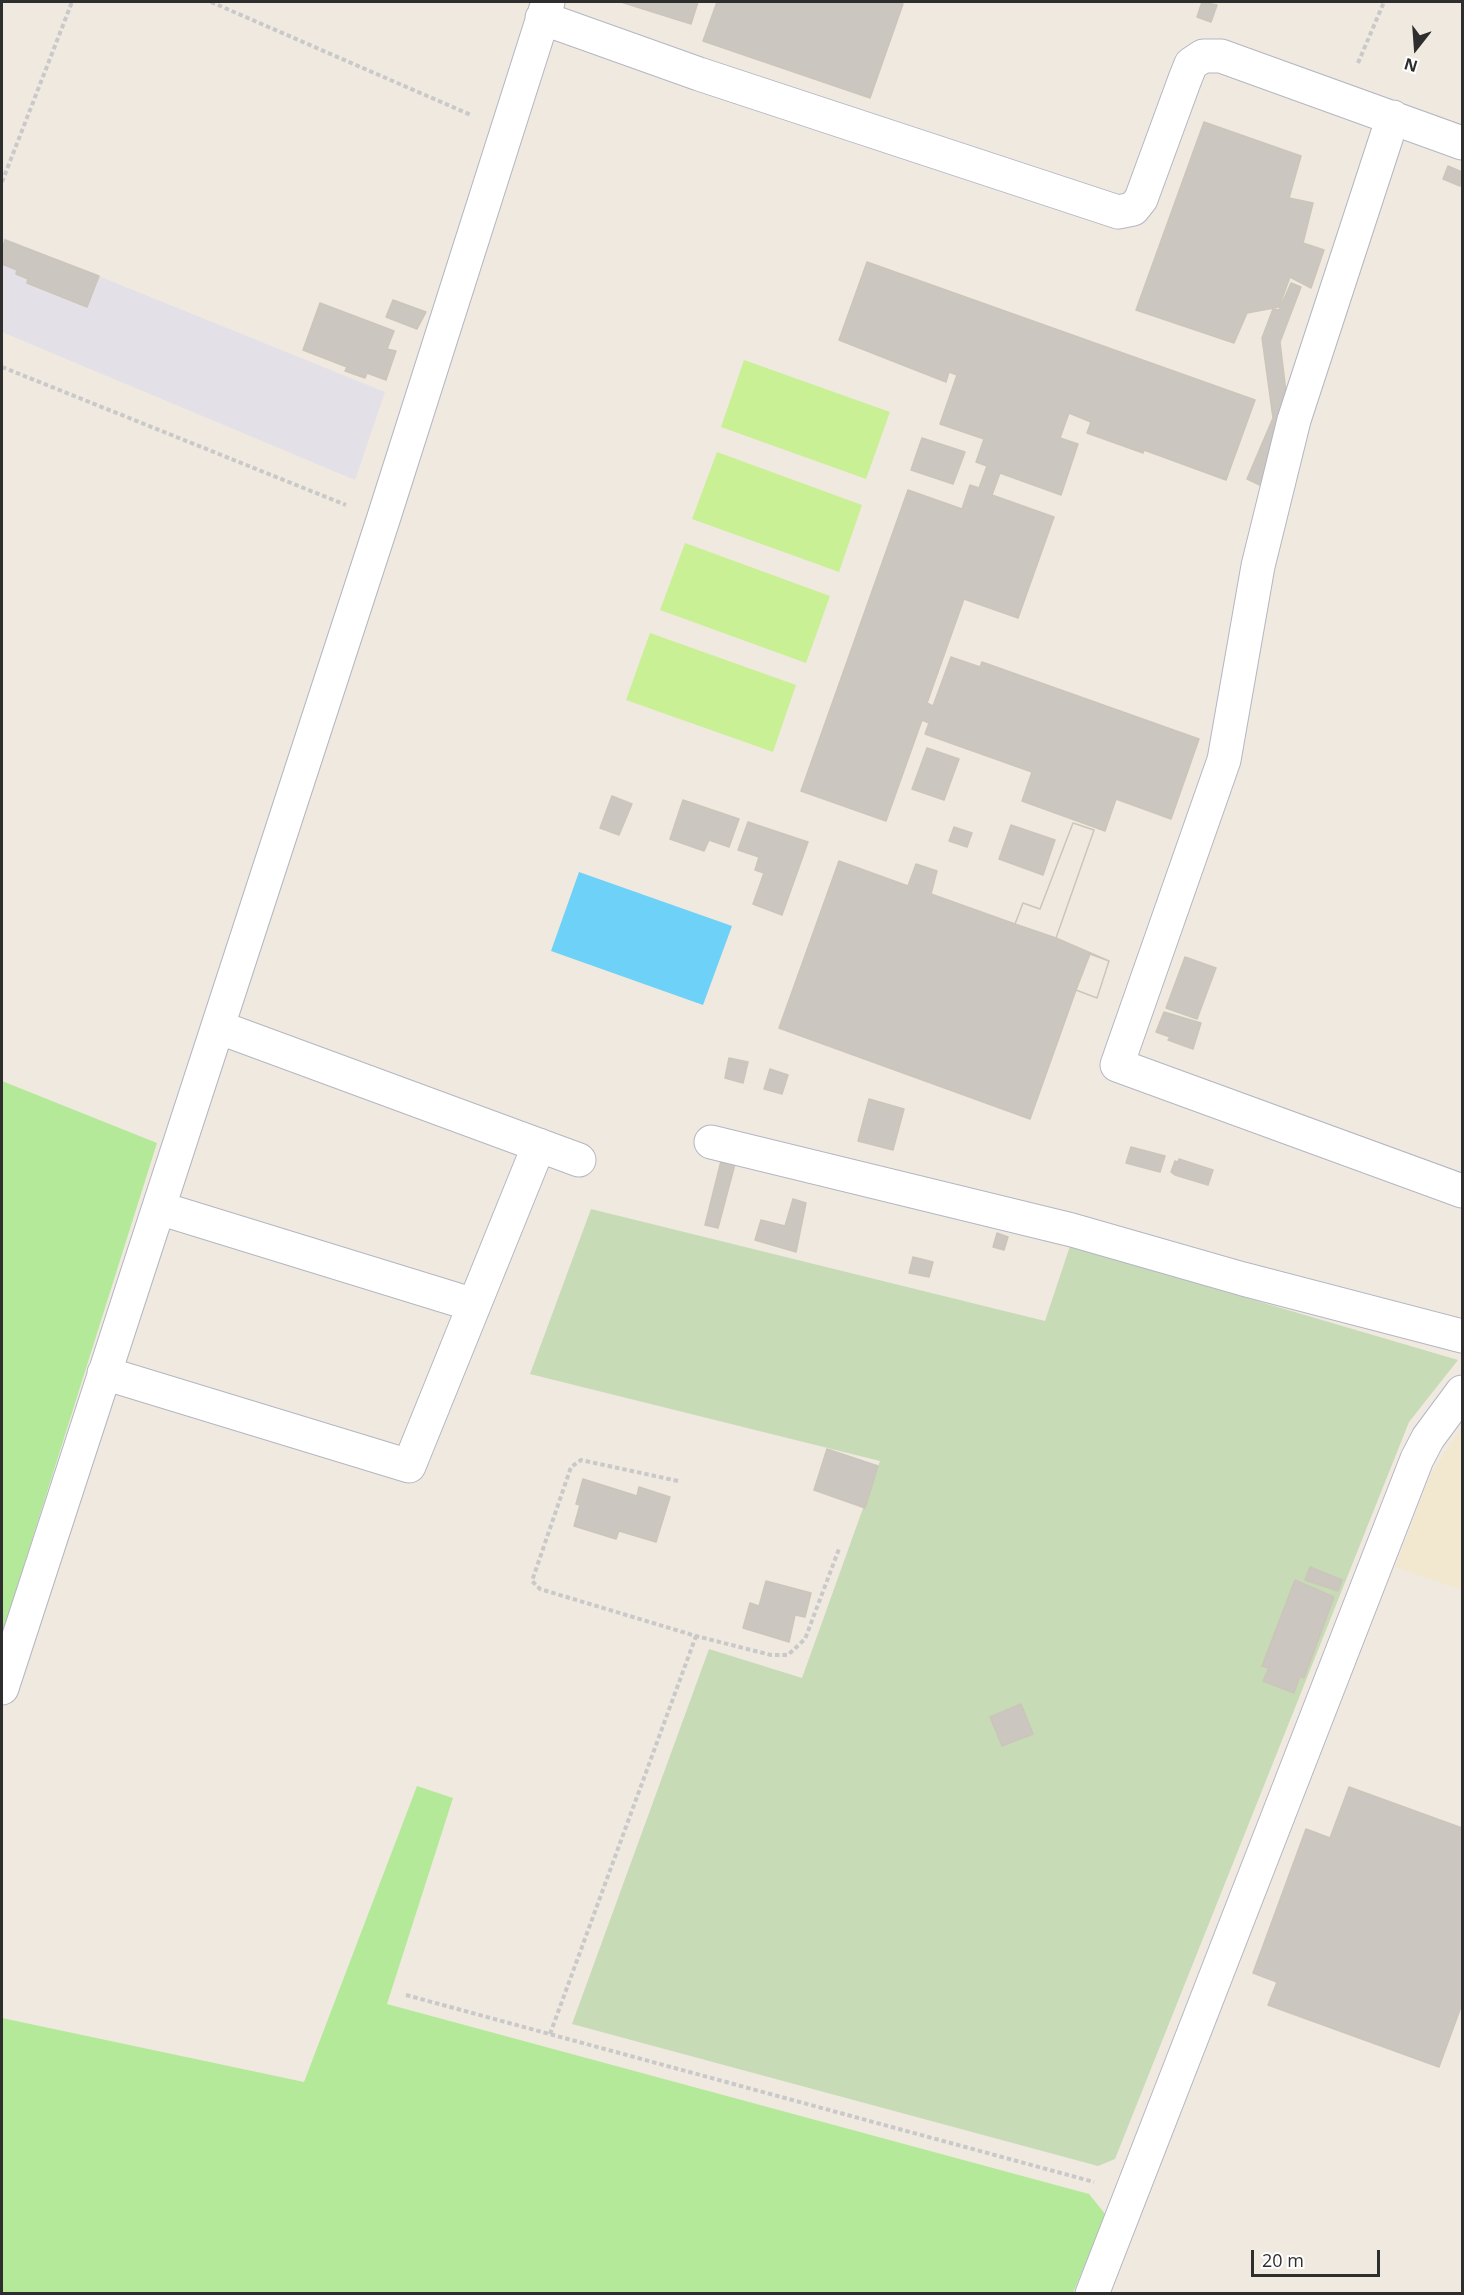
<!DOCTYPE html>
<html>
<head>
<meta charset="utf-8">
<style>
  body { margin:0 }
  #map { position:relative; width:1464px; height:2295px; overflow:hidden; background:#f0e9e0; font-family:"Open Sans",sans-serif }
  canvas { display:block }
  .frame { position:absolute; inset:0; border:3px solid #2e2e2e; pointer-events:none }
  .north { position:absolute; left:1386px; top:18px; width:60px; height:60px; -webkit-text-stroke:4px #fff; paint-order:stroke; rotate:197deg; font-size:16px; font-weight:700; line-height:24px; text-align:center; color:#2e2e2e }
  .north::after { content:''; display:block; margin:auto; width:21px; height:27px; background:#2e2e2e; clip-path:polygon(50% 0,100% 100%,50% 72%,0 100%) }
  .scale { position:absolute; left:1251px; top:2250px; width:129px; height:27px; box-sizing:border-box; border:3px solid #2e2e2e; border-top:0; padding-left:8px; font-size:18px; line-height:21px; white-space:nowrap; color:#2e2e2e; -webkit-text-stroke:4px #fff; paint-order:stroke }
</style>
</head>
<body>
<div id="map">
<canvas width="1464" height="2295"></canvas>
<div class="frame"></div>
<div class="north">N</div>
<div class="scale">20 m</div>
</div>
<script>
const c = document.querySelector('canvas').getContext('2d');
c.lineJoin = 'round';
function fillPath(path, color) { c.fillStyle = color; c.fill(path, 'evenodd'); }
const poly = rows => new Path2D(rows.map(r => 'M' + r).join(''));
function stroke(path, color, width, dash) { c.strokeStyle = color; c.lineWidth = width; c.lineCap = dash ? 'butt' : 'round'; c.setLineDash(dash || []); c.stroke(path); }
fillPath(poly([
  [2,237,385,392,355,480,2,332]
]), '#e3e0e8');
fillPath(poly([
  [1462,1427,1462,1590,1395,1567,1430,1475]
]), '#f2e7cf');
fillPath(poly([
  [2,1081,157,1143,2,1635],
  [417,1786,453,1798,387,2004,1089,2194,1106,2215,1073,2293,2,2294,2,2018,304,2082]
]), '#b4e99a');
fillPath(poly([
  [591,1209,1045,1321,1070,1246,1458,1360,1409,1422,1115,2159,1098,2166,572,2024,709,1649,802,1678,880,1461,530,1374]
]), '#c7dbb6');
fillPath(poly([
  [744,360,890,412,866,479,721,427],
  [717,452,862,505,839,572,692,519],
  [685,543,830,596,806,663,660,610],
  [650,633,796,685,773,752,626,700]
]), '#c9f095');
fillPath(poly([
  [579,872,732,926,703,1005,551,951]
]), '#6ed1f7');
const building = poly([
  [621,2,698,2,691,24,621,2],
  [717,2,894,2,903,4,870,98,703,41,717,2],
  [1202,2,1217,5,1211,22,1197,17,1202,2],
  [1204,122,1301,156,1289,198,1313,203,1303,243,1324,250,1311,288,1290,277,1279,307,1247,313,1234,343,1136,310,1204,122],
  [1448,166,1462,172,1460,186,1443,179,1448,166],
  [5,240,99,276,87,307,27,283,28,279,16,274,17,270,2,264,2,250,5,240],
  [867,262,1255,400,1226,480,1144,450,1143,453,1087,433,1091,422,1069,413,1060,438,1078,444,1061,495,1000,473,992,495,1054,517,1018,618,964,599,927,703,933,706,951,657,980,667,982,662,1199,739,1171,819,1116,799,1105,831,1022,801,1032,772,925,734,929,723,922,720,886,821,801,791,908,490,962,509,970,485,979,488,987,466,976,462,984,439,940,424,957,375,949,372,946,382,839,340,867,262],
  [1291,283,1301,287,1280,342,1289,417,1264,487,1247,479,1273,418,1262,338,1273,309,1279,310,1291,283],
  [393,300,426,312,417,329,386,317,393,300],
  [320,303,394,331,387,349,396,351,386,380,367,373,365,378,345,371,347,367,303,350,320,303],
  [922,438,965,452,953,484,911,470,922,438],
  [927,748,959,759,944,800,912,789,927,748],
  [612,796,632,804,619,835,600,828,612,796],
  [683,800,739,819,729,847,709,840,704,851,670,839,683,800],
  [748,822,808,842,782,915,753,904,764,873,755,870,759,857,738,850,748,822],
  [1073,823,1094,830,1056,938,1109,961,1097,998,1076,990,1030,1119,779,1028,839,861,908,886,916,864,937,871,931,894,1015,924,1023,903,1040,909,1073,823],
  [1073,823,1094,830,1056,938,1015,924,1023,903,1040,909,1073,823],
  [1011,825,1055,840,1043,875,999,859,1011,825],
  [954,827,972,833,967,847,949,841,954,827],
  [1090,954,1109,961,1097,998,1076,990,1090,954],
  [1185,957,1216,968,1197,1019,1166,1008,1185,957],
  [1164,1012,1201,1023,1193,1049,1168,1040,1170,1037,1156,1032,1164,1012],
  [729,1058,748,1062,743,1083,725,1078,729,1058],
  [770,1069,788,1075,782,1094,764,1089,770,1069],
  [869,1099,904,1109,893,1150,858,1141,869,1099],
  [1131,1147,1165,1156,1160,1172,1126,1163,1131,1147],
  [1179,1159,1213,1170,1208,1185,1175,1175,1171,1172,1175,1161,1178,1162,1179,1159],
  [721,1161,735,1164,718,1228,705,1225,721,1161],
  [793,1199,806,1203,796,1252,755,1240,761,1220,785,1226,793,1199],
  [997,1233,1008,1237,1004,1250,993,1247,997,1233],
  [913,1257,933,1262,929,1277,909,1273,913,1257],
  [827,1449,878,1466,865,1508,814,1490,827,1449],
  [583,1479,637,1496,639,1487,670,1497,656,1542,619,1531,616,1539,574,1526,580,1505,576,1504,583,1479],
  [1310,1567,1342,1580,1338,1591,1305,1580,1310,1567],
  [1295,1580,1334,1597,1304,1678,1300,1676,1294,1693,1263,1681,1269,1668,1262,1666,1295,1580],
  [766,1581,811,1593,805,1617,795,1615,789,1642,743,1628,750,1603,759,1606,766,1581],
  [1021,1704,1033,1734,1002,1746,990,1717,1021,1704],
  [1349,1787,1462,1828,1462,2004,1439,2067,1268,2005,1277,1982,1253,1973,1306,1829,1330,1838,1349,1787]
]);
fillPath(building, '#cbc6bf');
stroke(building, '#ccc5b9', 1.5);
const minor = poly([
  [542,18,699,74,1118,212,1133,209,1141,199,1185,79,1191,64,1203,56,1221,56,1462,143],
  [1393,117,1294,420,1258,566,1224,760,1117,1065,1462,1191],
  [218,1027,579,1160],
  [711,1142,1072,1230,1243,1279,1462,1336],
  [159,1208,474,1305],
  [104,1373,409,1466,539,1145],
  [2,1688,383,520,548,2],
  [1092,2294,1417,1459,1428,1438,1462,1392]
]);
stroke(minor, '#b4b6c2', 35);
stroke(poly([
  [211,2,471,115],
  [1358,63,1384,2],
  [2,182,72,2],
  [2,367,346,505],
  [678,1481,581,1460,571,1467,532,1581,540,1589,696,1636,771,1655,788,1655,805,1639,839,1549],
  [406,1995,1094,2182],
  [550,2034,696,1636]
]), '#c9c9c9', 4, [4.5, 3]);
stroke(minor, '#fff', 33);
</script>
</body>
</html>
